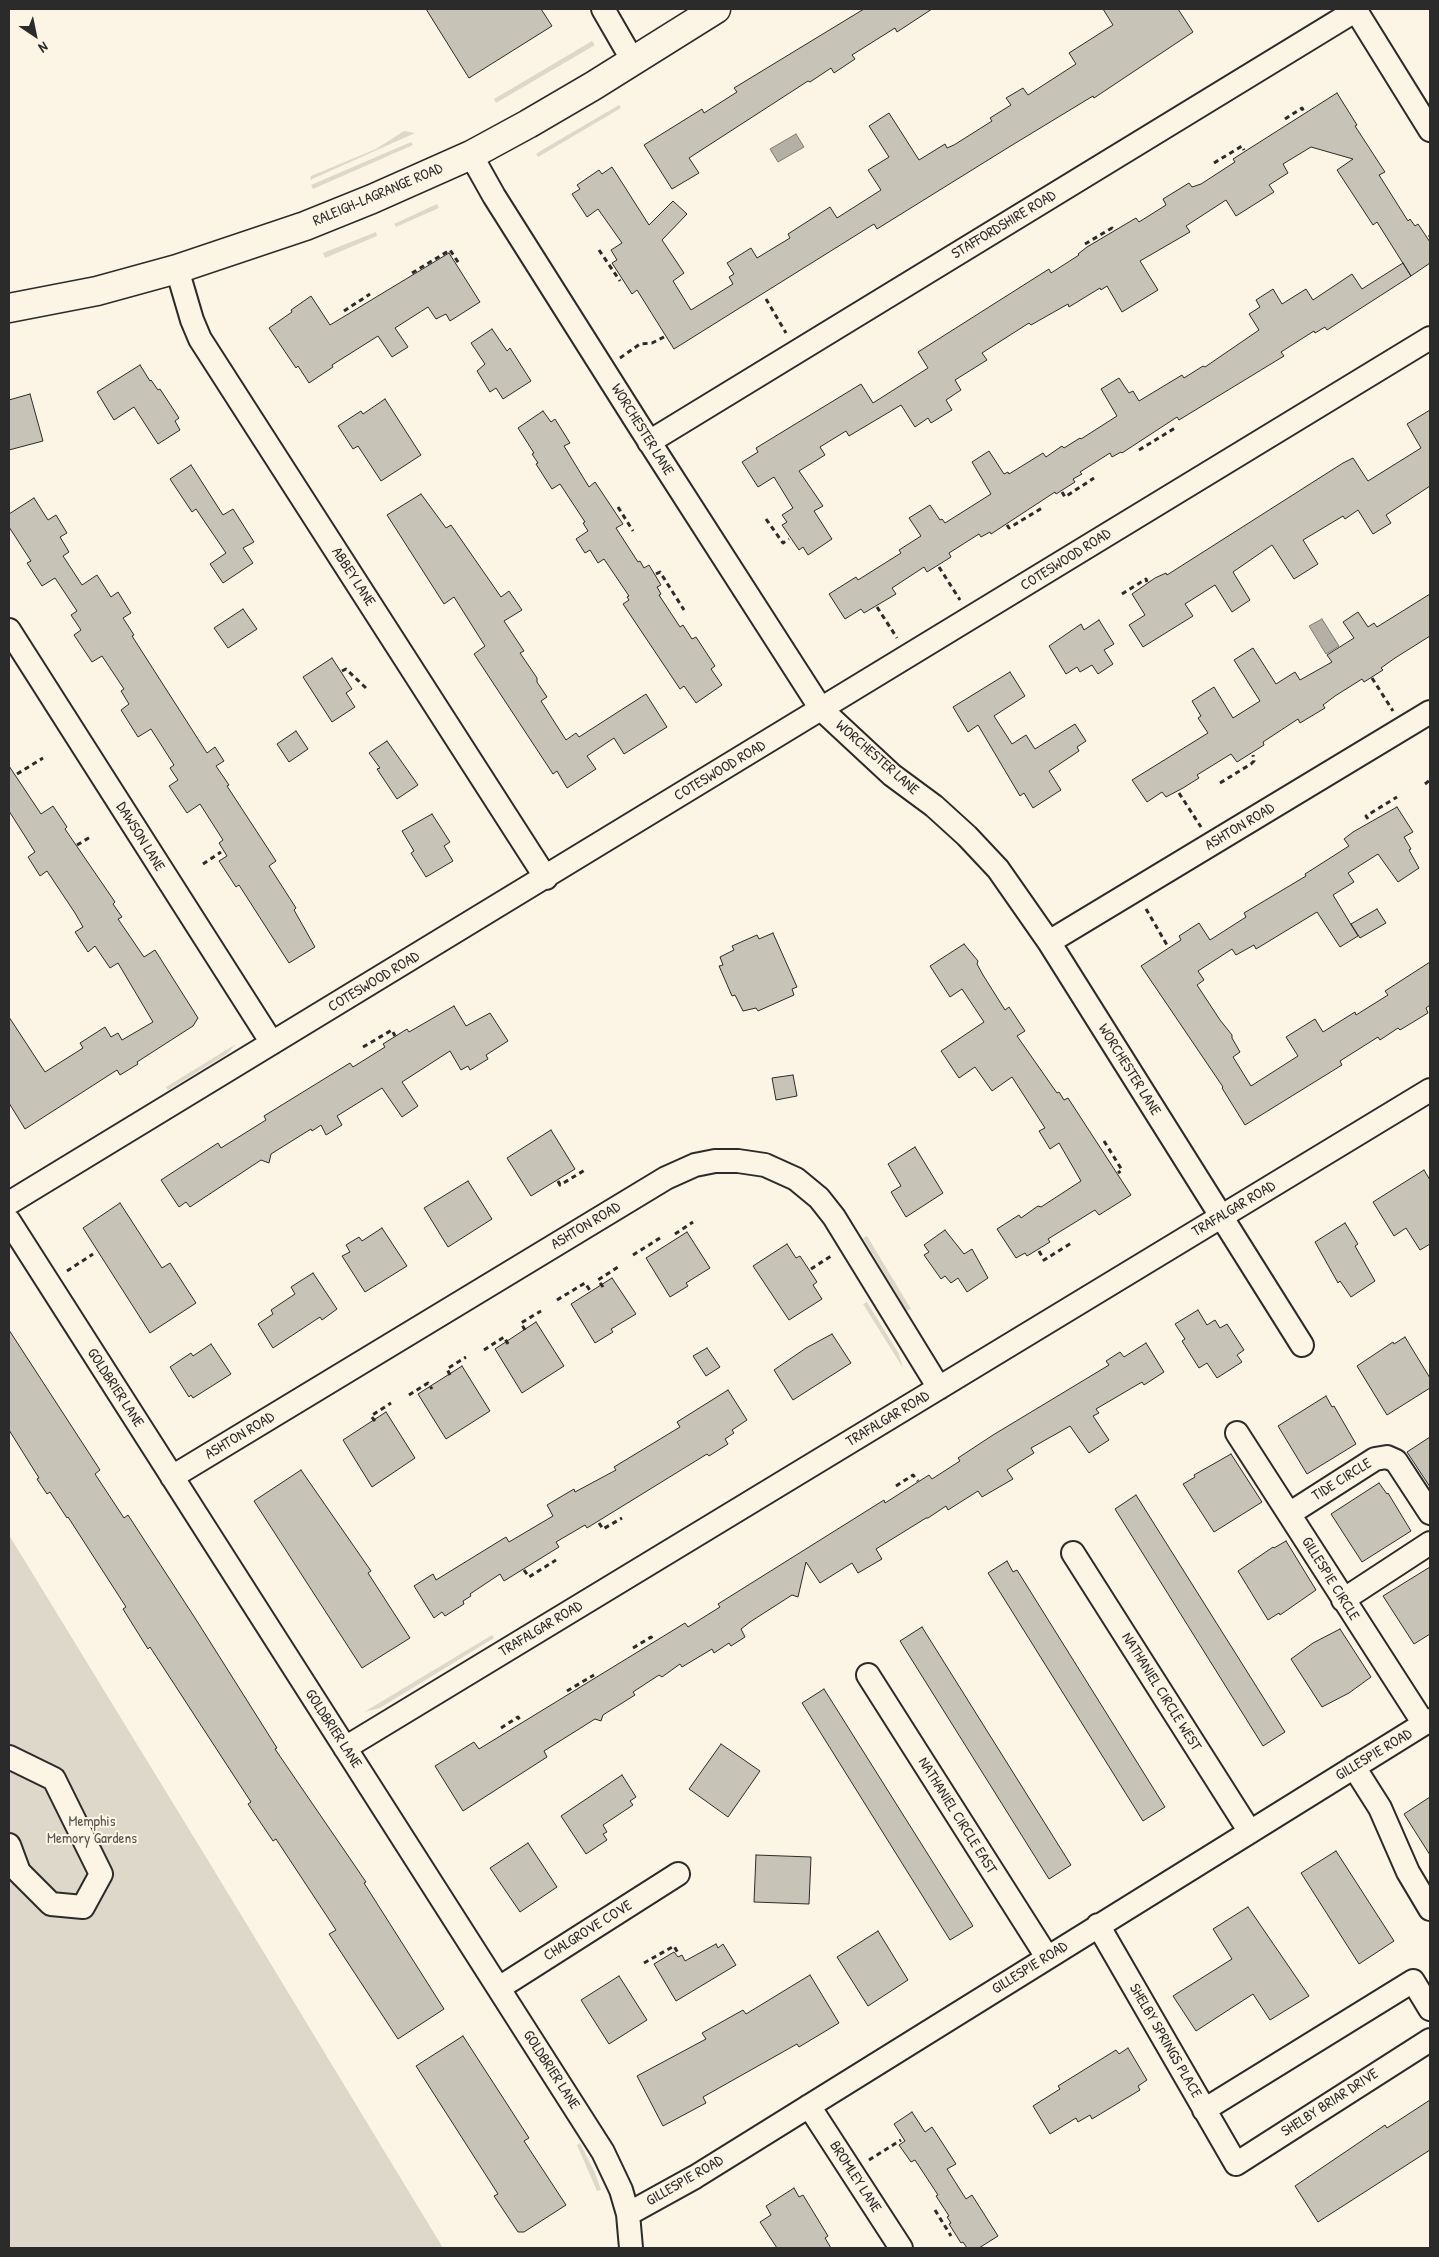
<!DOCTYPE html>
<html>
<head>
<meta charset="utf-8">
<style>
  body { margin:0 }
  #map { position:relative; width:1439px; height:2257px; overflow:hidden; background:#fcf5e5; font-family:"Patrick Hand",sans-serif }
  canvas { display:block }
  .frame { position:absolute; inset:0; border:10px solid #2b2b2b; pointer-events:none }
  .north { position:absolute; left:10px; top:10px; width:50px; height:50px; -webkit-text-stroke:4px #fcf5e5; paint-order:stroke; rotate:146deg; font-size:14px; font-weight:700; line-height:20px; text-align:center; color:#2b2b2b }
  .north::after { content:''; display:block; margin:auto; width:18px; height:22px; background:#2b2b2b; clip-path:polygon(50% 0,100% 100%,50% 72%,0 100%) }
</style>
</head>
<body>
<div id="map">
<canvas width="1439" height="2257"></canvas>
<div class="frame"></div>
<div class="north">N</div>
</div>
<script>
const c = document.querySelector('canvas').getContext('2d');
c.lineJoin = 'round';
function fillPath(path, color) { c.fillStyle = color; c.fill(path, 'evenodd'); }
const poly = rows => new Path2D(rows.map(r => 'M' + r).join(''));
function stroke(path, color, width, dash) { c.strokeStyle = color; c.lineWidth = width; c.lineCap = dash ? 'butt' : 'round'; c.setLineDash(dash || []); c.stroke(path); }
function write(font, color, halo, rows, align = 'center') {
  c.font = font + ' "Patrick Hand",sans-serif'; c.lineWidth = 4; c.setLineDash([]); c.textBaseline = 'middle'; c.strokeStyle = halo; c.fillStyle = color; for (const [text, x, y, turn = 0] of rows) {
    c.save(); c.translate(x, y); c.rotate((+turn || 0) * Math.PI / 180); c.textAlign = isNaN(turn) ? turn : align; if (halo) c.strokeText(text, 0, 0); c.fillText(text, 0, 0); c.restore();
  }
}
fillPath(poly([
  [592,41,595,45,496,103,494,99],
  [619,105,621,108,538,157,536,154,542,150],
  [404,131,415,133,310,180,311,176,376,149],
  [411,142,413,145,313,189,311,185],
  [437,204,439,208,396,227,394,224],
  [376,232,377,236,325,258,323,253],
  [236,1044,227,1054,168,1090,166,1087],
  [867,1236,911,1309,907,1311,863,1238],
  [867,1302,899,1354,903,1368,863,1304],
  [9,1535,209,1862,443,2248,9,2248],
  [492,1635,494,1638,380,1708,364,1712],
  [580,2143,595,2173,601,2190,597,2191,577,2145]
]), '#ded8ca');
const water = poly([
  [796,134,804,147,778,162,770,149,796,134],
  [1322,619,1339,646,1326,654,1309,626,1322,619]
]);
fillPath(water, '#b4b0a5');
stroke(water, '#7d7b74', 1);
const building = poly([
  [426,9,541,9,552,26,469,78,426,9],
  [864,9,932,9,897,32,895,28,852,55,855,59,834,73,831,68,810,82,808,81,689,158,699,173,672,189,644,145,702,109,704,113,737,92,734,88,864,9],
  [1103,9,1178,9,1193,32,1094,98,1093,96,1009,147,877,229,874,224,674,349,637,290,632,294,612,263,617,260,611,250,622,243,598,209,587,217,572,194,580,189,577,185,599,170,602,174,612,167,649,225,673,201,687,214,662,240,684,273,673,281,691,310,733,284,729,277,734,274,727,263,751,248,757,258,790,238,788,234,830,207,837,218,881,190,868,170,889,157,869,126,889,113,919,160,945,144,947,148,954,145,992,121,990,118,1011,105,1006,98,1023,88,1028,95,1076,64,1069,53,1113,25,1103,9],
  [1337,93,1357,125,1355,126,1383,169,1385,172,1379,175,1408,221,1410,219,1415,226,1418,224,1430,242,1430,263,1411,276,1377,222,1373,225,1337,170,1353,159,1311,147,1283,164,1288,173,1269,185,1274,192,1236,216,1226,200,1186,226,1190,232,1140,261,1158,290,1122,312,1107,286,1101,290,1100,288,1069,307,1068,304,1031,325,1029,323,982,353,987,360,955,380,961,390,946,400,952,410,931,423,928,418,915,427,901,405,849,436,846,431,820,447,825,455,799,471,823,506,814,511,832,539,808,555,803,547,799,550,782,525,787,522,782,515,793,508,774,477,758,487,742,462,758,452,756,448,861,384,873,403,928,368,918,352,1049,269,1051,273,1079,255,1078,254,1087,247,1136,218,1139,222,1166,205,1163,199,1189,183,1192,187,1201,184,1235,162,1233,159,1337,93],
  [449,253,480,302,450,321,446,314,436,319,428,307,395,328,408,347,392,357,378,336,332,365,333,367,309,383,298,366,296,368,269,328,292,312,291,310,311,296,330,325,449,253],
  [1403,263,1411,276,1327,330,1325,327,1315,333,1314,331,1281,352,1284,356,1179,420,1177,417,1122,453,1121,452,1112,457,1110,453,1080,472,1082,474,1073,479,1075,482,1056,494,1055,492,991,534,990,532,981,537,979,534,949,553,951,557,927,572,924,567,892,588,896,594,864,613,861,609,845,619,829,594,856,577,858,580,901,553,899,550,921,536,909,518,930,505,940,520,942,519,945,523,991,494,972,462,989,451,1004,474,1008,472,1009,474,1043,453,1046,457,1062,446,1064,448,1080,438,1081,439,1117,416,1101,389,1119,378,1129,393,1133,391,1139,401,1182,375,1184,378,1203,366,1205,367,1259,330,1249,314,1260,307,1256,300,1273,289,1282,304,1306,289,1313,300,1352,274,1362,289,1403,263],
  [492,329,507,351,510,348,531,381,503,399,496,388,490,392,477,371,485,364,471,343,492,329],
  [140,365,150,381,151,380,158,390,160,389,179,418,175,421,180,430,158,444,134,407,114,420,97,392,140,365],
  [30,394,43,441,9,450,9,400,30,394],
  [385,399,421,455,381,481,358,446,353,449,338,426,361,411,363,414,385,399],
  [1430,410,1430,486,1386,515,1391,523,1373,534,1358,510,1345,519,1343,516,1303,540,1318,564,1294,579,1272,545,1233,572,1250,600,1232,612,1215,585,1185,604,1193,616,1143,647,1129,625,1145,615,1132,594,1155,578,1166,573,1167,575,1343,463,1353,458,1368,481,1421,448,1407,424,1430,410],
  [543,411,551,422,555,419,570,443,564,446,589,487,595,482,623,524,616,528,638,562,640,561,644,568,649,565,661,585,657,587,661,594,659,595,680,627,683,625,692,639,696,637,715,666,711,669,722,685,696,703,684,686,680,689,623,604,629,600,627,597,629,596,604,559,598,563,590,550,585,553,576,539,588,531,583,523,585,522,560,484,552,489,536,464,538,463,532,454,534,453,518,428,543,411],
  [191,465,223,515,233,509,254,542,243,548,253,563,223,583,210,564,226,553,196,509,192,512,170,479,191,465],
  [421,494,446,528,451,525,501,597,509,591,522,610,504,621,524,651,520,653,537,678,537,682,547,697,541,701,566,740,576,733,579,737,646,694,667,727,624,754,614,738,587,756,596,769,567,788,557,771,553,774,474,654,485,646,454,597,444,604,387,515,421,494],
  [34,498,48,520,56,515,67,533,60,537,69,552,63,556,82,585,97,575,111,597,118,592,131,613,123,618,134,635,132,636,207,753,215,747,224,761,216,766,229,785,227,786,276,861,269,866,296,908,294,910,315,947,289,963,239,885,236,887,219,861,227,856,219,843,223,840,200,804,187,813,169,786,178,780,170,768,174,765,151,729,138,737,121,710,129,704,121,691,124,689,102,656,92,662,74,635,81,630,71,615,77,611,55,578,42,586,27,563,31,561,9,527,9,514,34,498],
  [1430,594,1430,636,1395,658,1381,668,1383,670,1364,682,1362,679,1335,696,1323,705,1325,708,1300,723,1298,719,1263,742,1264,745,1237,762,1231,754,1197,775,1199,778,1183,788,1166,797,1162,792,1147,802,1132,780,1208,733,1198,718,1201,716,1192,701,1214,687,1233,718,1260,701,1234,660,1253,648,1276,684,1295,672,1300,680,1332,662,1327,655,1354,638,1343,622,1358,612,1368,627,1374,623,1377,627,1430,594],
  [243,609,257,629,228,648,214,628,243,609],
  [1099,620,1114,644,1104,650,1113,664,1098,674,1092,665,1080,672,1077,667,1066,674,1049,646,1081,624,1084,630,1099,620],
  [332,658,352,689,346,693,355,707,332,722,303,677,332,658],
  [1010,672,1025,696,994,716,1012,744,1026,735,1035,749,1075,724,1086,741,1077,747,1079,751,1049,771,1061,790,1033,808,1024,793,1020,796,978,725,968,732,953,707,1010,672],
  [296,731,308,749,289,762,277,744,296,731],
  [387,741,418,785,397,799,377,769,380,768,369,753,387,741],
  [9,766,41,814,53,806,67,827,65,829,115,902,113,904,122,917,118,919,144,957,155,950,198,1018,193,1026,137,1062,138,1064,120,1075,117,1070,25,1129,9,1103,9,1017,45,1072,83,1048,80,1043,105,1027,111,1037,118,1033,122,1040,153,1022,118,963,110,968,95,946,88,952,75,932,83,927,75,913,47,871,40,876,28,857,35,852,9,811,9,766],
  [1397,807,1413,832,1404,837,1411,849,1409,850,1419,868,1398,882,1378,854,1348,873,1354,882,1333,895,1358,936,1340,947,1317,912,1256,949,1254,945,1236,955,1232,949,1198,971,1204,980,1197,985,1220,1020,1232,1035,1232,1038,1240,1052,1233,1057,1251,1086,1298,1056,1286,1037,1315,1019,1323,1032,1355,1012,1356,1015,1388,995,1385,991,1430,962,1430,1005,1426,1008,1428,1013,1400,1030,1398,1028,1380,1040,1378,1037,1340,1061,1342,1065,1245,1125,1222,1088,1223,1087,1141,966,1181,940,1179,936,1199,923,1210,940,1246,917,1244,913,1306,876,1305,874,1349,846,1344,839,1353,832,1397,807],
  [432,814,450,842,444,846,453,861,426,877,411,853,414,851,402,831,432,814],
  [1377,909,1386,923,1360,938,1351,924,1377,909],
  [773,933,797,987,792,989,794,995,758,1011,756,1008,743,1011,735,995,732,996,719,966,723,965,720,957,734,950,732,946,757,935,759,939,773,933],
  [964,944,978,961,977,964,983,975,1005,1010,1009,1007,1025,1031,1017,1036,1057,1093,1059,1092,1064,1100,1068,1098,1131,1195,1099,1215,1095,1210,1048,1239,1050,1242,1027,1256,1025,1253,1016,1258,997,1229,1019,1215,1021,1218,1038,1206,1041,1207,1081,1181,1059,1143,1050,1149,1039,1131,1045,1128,1012,1077,992,1091,975,1067,959,1078,941,1051,984,1022,962,989,950,997,930,966,964,944],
  [454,1006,466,1026,490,1013,508,1041,486,1055,488,1059,470,1070,468,1066,461,1070,450,1051,402,1082,418,1106,402,1117,382,1088,337,1116,342,1125,326,1135,321,1125,312,1131,311,1129,271,1154,269,1163,261,1160,190,1207,186,1202,179,1207,161,1180,218,1143,221,1148,266,1120,264,1116,350,1063,353,1067,385,1047,383,1044,407,1029,409,1032,454,1006],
  [793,1075,797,1096,776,1100,772,1078,793,1075],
  [551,1130,575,1169,531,1196,507,1158,551,1130],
  [915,1147,943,1193,906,1217,891,1192,901,1186,888,1164,915,1147],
  [1424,1170,1430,1180,1430,1244,1420,1250,1406,1228,1394,1236,1373,1202,1424,1170],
  [468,1181,492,1219,448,1247,424,1208,468,1181],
  [120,1203,162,1268,170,1263,196,1303,150,1333,83,1228,120,1203],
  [1345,1223,1358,1244,1355,1246,1375,1281,1351,1297,1340,1281,1338,1283,1315,1242,1345,1223],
  [382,1228,407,1266,365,1292,342,1256,350,1252,346,1245,359,1237,362,1241,382,1228],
  [945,1230,964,1254,972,1249,988,1278,967,1292,958,1278,951,1283,945,1276,941,1279,924,1255,929,1252,924,1245,945,1230],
  [687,1232,710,1268,686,1283,688,1286,670,1297,646,1258,687,1232],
  [787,1244,796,1258,800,1256,817,1282,813,1285,822,1299,789,1320,753,1266,787,1244],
  [313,1273,337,1309,322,1320,320,1317,273,1348,258,1324,273,1314,271,1310,295,1294,291,1287,313,1273],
  [612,1278,636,1314,611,1329,613,1332,595,1343,571,1304,612,1278],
  [1198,1310,1207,1325,1215,1320,1220,1328,1227,1324,1244,1350,1237,1355,1242,1362,1217,1378,1207,1363,1199,1368,1182,1341,1185,1339,1175,1324,1198,1310],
  [536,1322,564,1366,522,1393,495,1349,536,1322],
  [9,1330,100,1470,95,1474,124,1518,128,1515,195,1618,277,1748,275,1749,366,1882,364,1883,444,2009,398,2039,329,1934,336,1930,276,1839,273,1841,248,1804,251,1802,150,1647,148,1649,123,1609,126,1607,68,1517,67,1518,50,1492,47,1494,37,1479,39,1478,9,1430,9,1330],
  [832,1334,851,1363,793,1400,774,1370,806,1348,832,1334],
  [1405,1337,1430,1378,1430,1388,1387,1415,1357,1366,1393,1342,1394,1344,1405,1337],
  [1146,1343,1164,1372,1144,1385,1142,1382,1096,1409,1099,1413,1093,1416,1109,1440,1089,1453,1070,1426,1056,1434,1031,1448,1034,1453,1010,1468,1007,1470,1013,1479,982,1497,978,1491,948,1510,946,1506,928,1518,926,1518,876,1549,882,1559,858,1573,852,1563,820,1583,806,1562,798,1597,792,1595,750,1622,741,1629,745,1637,731,1646,729,1643,714,1653,712,1649,682,1667,680,1664,662,1677,659,1675,633,1692,635,1695,603,1715,601,1721,595,1719,544,1751,547,1757,463,1811,435,1766,474,1742,479,1749,685,1623,688,1627,720,1607,718,1604,884,1500,885,1503,929,1475,932,1479,960,1461,958,1458,993,1435,1109,1365,1106,1361,1120,1352,1124,1357,1146,1343],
  [211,1344,231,1374,193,1398,191,1395,189,1397,170,1367,191,1353,193,1356,211,1344],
  [707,1348,720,1367,706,1376,693,1356,707,1348],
  [462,1366,490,1411,446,1439,418,1394,462,1366],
  [728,1390,747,1420,732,1430,734,1433,725,1439,728,1444,709,1456,707,1454,587,1528,585,1525,556,1542,559,1547,504,1581,500,1574,470,1594,471,1596,463,1601,464,1604,445,1616,442,1612,434,1618,414,1586,433,1574,436,1580,506,1537,509,1542,553,1516,547,1505,574,1489,575,1492,616,1470,614,1467,680,1427,677,1422,728,1390],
  [1326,1396,1332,1407,1334,1406,1356,1444,1307,1474,1278,1426,1326,1396],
  [386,1412,415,1458,372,1487,343,1440,386,1412],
  [1430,1437,1430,1487,1407,1452,1430,1437],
  [1231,1454,1262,1502,1214,1532,1183,1484,1195,1477,1194,1475,1231,1454],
  [301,1470,371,1571,368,1573,410,1638,362,1668,254,1501,301,1470],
  [1379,1483,1387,1494,1388,1493,1411,1531,1362,1562,1331,1514,1379,1483],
  [1136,1495,1285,1732,1263,1746,1115,1509,1136,1495],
  [1286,1541,1316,1590,1280,1615,1279,1613,1268,1620,1238,1571,1273,1547,1274,1548,1286,1541],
  [1007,1561,1013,1572,1017,1570,1165,1807,1143,1821,988,1573,1007,1561],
  [1430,1567,1430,1634,1414,1644,1383,1596,1430,1567],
  [922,1627,1071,1865,1049,1879,900,1641,922,1627],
  [1340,1629,1371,1677,1349,1693,1322,1707,1291,1659,1313,1643,1340,1629],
  [824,1689,973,1926,950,1940,802,1703,824,1689],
  [721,1744,760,1771,728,1817,689,1789,721,1744],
  [622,1775,636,1797,630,1801,633,1805,603,1825,607,1832,603,1834,607,1840,586,1854,561,1816,622,1775],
  [1430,1797,1430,1855,1404,1814,1430,1797],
  [528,1843,557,1887,520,1912,490,1868,528,1843],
  [1336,1851,1394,1941,1359,1964,1301,1873,1336,1851],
  [756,1855,811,1857,809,1904,754,1902,756,1855],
  [1248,1907,1309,1996,1270,2020,1253,1994,1196,2031,1173,1996,1232,1959,1213,1929,1248,1907],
  [878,1931,908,1980,868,2006,837,1957,878,1931],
  [716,1944,718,1948,723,1944,736,1965,676,2001,654,1964,674,1952,678,1957,682,1955,685,1961,716,1944],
  [810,1975,839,2023,799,2047,797,2044,703,2097,706,2103,663,2126,637,2076,706,2039,702,2033,743,2010,746,2014,810,1975],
  [619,1976,647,2020,609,2044,581,2000,619,1976],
  [463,2036,529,2138,524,2141,566,2205,524,2232,518,2232,494,2196,498,2194,416,2066,463,2036],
  [1128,2048,1147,2080,1138,2086,1140,2090,1092,2119,1090,2115,1078,2122,1076,2118,1050,2134,1033,2106,1060,2089,1058,2086,1116,2050,1119,2054,1128,2048],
  [1430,2100,1430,2150,1318,2222,1295,2186,1385,2125,1387,2128,1430,2100],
  [912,2112,925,2132,932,2127,956,2164,947,2169,966,2199,972,2195,998,2236,979,2248,967,2248,963,2242,961,2243,949,2224,951,2223,947,2217,949,2216,936,2196,938,2195,915,2160,911,2162,899,2145,905,2141,894,2124,912,2112],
  [794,2188,799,2197,803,2195,828,2236,825,2238,831,2248,777,2248,760,2222,771,2215,766,2206,794,2188]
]);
fillPath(building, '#c8c3b7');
stroke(building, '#2b2b2b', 1);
const minor = poly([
  [603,9,633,61],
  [1355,9,1430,130],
  [471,155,494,196,638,424,821,709,892,775,934,806,967,836,998,869,1049,942,1302,1345],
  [177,269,192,320,200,339,546,878],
  [649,442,1358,9],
  [9,630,272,1043],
  [1049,942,1430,712],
  [9,1203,1430,338],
  [9,1221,603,2152,621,2190,628,2214,631,2248],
  [1237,1433,1424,1724],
  [172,1477,666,1178,695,1165,715,1161,738,1161,765,1165,796,1179,819,1198,834,1217,939,1388],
  [1289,1514,1375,1459,1387,1457,1396,1461,1430,1513],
  [1073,1553,1250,1832],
  [1343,1600,1430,1543],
  [868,1675,1047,1957],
  [345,1748,1430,1090],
  [9,1757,54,1779,101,1874,83,1907,51,1904,19,1872,9,1845],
  [1354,1767,1380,1808,1408,1872,1430,1909],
  [1098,1925,1236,2164,1430,2040],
  [499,1988,678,1874],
  [809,2106,901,2248],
  [1204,2110,1413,1981,1430,2009],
  [628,2214,695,2177,1430,1720]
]);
const major = poly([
  [9,308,97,291,177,269,305,226,372,199,471,155,528,124,593,86,716,9]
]);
stroke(minor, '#2b2b2b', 26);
stroke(major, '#2b2b2b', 31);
stroke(poly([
  [1285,119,1302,108,1304,112],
  [1214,163,1242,146,1244,150],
  [1429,237,1430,236],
  [1085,244,1112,228,1113,230],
  [599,250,620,281],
  [412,273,450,250,460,265],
  [766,299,786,333],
  [344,311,370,294],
  [620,358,640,344,652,343,664,337],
  [1139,450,1175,428],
  [1062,492,1065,497,1094,478],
  [618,507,633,531],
  [766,519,783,543,789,539],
  [1007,525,1009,528,1042,508],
  [939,567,960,600],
  [656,574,660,572,684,610],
  [1122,594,1146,579,1147,582],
  [877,607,897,638],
  [342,671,346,669,367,689],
  [1372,678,1393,711],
  [17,774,43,758],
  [1220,783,1251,764,1254,761,1253,755],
  [1425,784,1430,780],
  [1179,793,1201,827],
  [1368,819,1366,816,1397,797],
  [77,845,92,836],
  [203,864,221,852],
  [1146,909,1167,945],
  [363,1047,392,1030,395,1036],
  [1104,1141,1122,1170,1118,1173],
  [558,1181,560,1185,585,1170],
  [675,1234,693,1222],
  [1039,1251,1044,1260,1073,1242],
  [633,1255,660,1238],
  [811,1269,831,1256],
  [67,1271,93,1254],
  [603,1287,598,1280,618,1267],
  [557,1300,585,1283,591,1292],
  [525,1330,521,1323,541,1311],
  [484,1350,504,1337,508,1344],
  [450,1375,447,1369,466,1357],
  [409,1395,428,1383,432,1389],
  [375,1421,371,1416,391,1403],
  [896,1486,913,1475,918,1481],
  [599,1523,603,1529,622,1518],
  [524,1570,529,1577,556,1560],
  [633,1648,651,1637,654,1641],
  [567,1691,594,1675],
  [501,1728,518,1717,521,1722],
  [644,1963,674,1946,679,1955],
  [869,2160,901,2140],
  [935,2210,951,2236]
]), '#2b2b2b', 3, [5, 4]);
stroke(minor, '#fcf5e5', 22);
stroke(major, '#fcf5e5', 28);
write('15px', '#2b2b2b', '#fcf5e5', [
  ["RALEIGH-LAGRANGE ROAD",378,195,-23],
  ["STAFFORDSHIRE ROAD",1004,225,-31],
  ["WORCHESTER LANE",642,430,58],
  ["COTESWOOD ROAD",1066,560,-32],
  ["ABBEY LANE",353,577,57],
  ["WORCHESTER LANE",877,758,41],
  ["COTESWOOD ROAD",720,771,-31],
  ["ASHTON ROAD",1240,827,-31],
  ["DAWSON LANE",140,837,58],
  ["COTESWOOD ROAD",374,982,-31],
  ["WORCHESTER LANE",1129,1070,58],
  ["TRAFALGAR ROAD",1234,1209,-31],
  ["ASHTON ROAD",586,1226,-31],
  ["GOLDBRIER LANE",115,1388,57],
  ["TRAFALGAR ROAD",888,1419,-31],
  ["ASHTON ROAD",240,1436,-31],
  ["TIDE CIRCLE",1342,1480,-32],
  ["GILLESPIE CIRCLE",1330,1579,58],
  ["TRAFALGAR ROAD",541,1629,-31],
  ["NATHANIEL CIRCLE WEST",1161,1692,58],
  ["GOLDBRIER LANE",333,1729,57],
  ["GILLESPIE ROAD",1374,1755,-31],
  ["NATHANIEL CIRCLE EAST",957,1816,58],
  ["CHALGROVE COVE",588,1931,-32],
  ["GILLESPIE ROAD",1030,1968,-32],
  ["SHELBY SPRINGS PLACE",1165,2041,60],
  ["GOLDBRIER LANE",551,2070,57],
  ["SHELBY BRIAR DRIVE",1330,2103,-33],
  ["BROMLEY LANE",855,2177,57],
  ["GILLESPIE ROAD",685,2181,-30]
]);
write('15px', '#585653', '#fcf5e5', [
  ["Memphis",92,1822],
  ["Memory Gardens",92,1839]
]);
</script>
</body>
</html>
